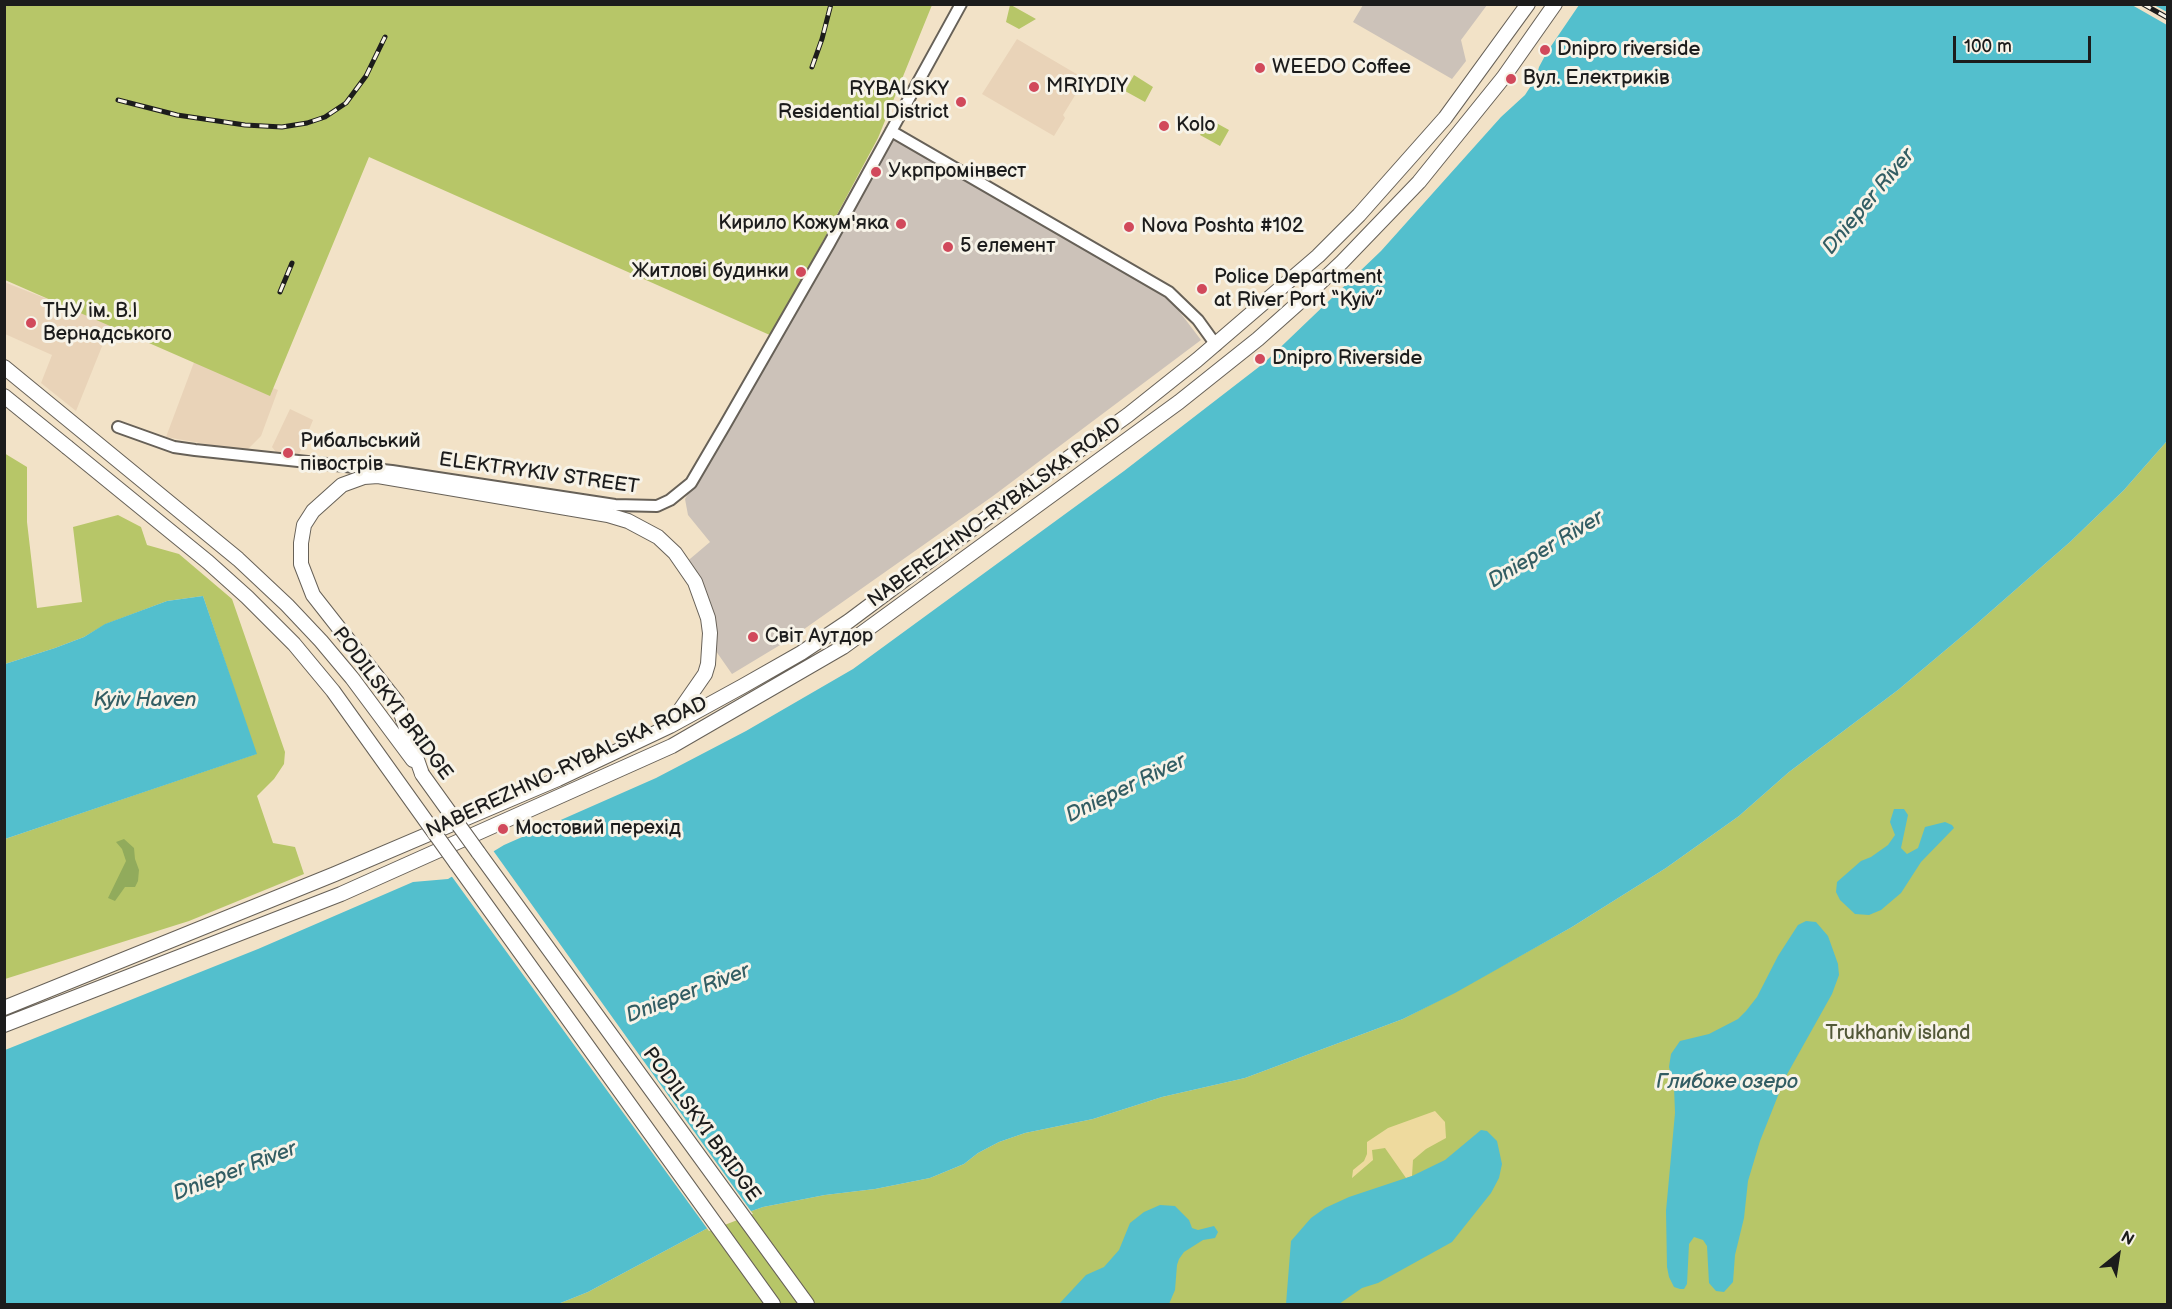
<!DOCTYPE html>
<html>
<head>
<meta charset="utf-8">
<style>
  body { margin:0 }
  #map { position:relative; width:2172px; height:1309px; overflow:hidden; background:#f2e2c7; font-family:"Balsamiq Sans",sans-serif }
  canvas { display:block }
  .frame { position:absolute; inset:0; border:6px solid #1c1c1c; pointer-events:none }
  .north { position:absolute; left:2088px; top:1225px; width:60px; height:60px; -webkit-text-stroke:4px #f7f3e8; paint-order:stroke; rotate:30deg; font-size:16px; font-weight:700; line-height:24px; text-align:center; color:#1c1c1c }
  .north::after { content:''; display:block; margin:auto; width:21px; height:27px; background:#1c1c1c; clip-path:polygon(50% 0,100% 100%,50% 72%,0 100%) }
  .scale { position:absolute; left:1953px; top:36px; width:138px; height:27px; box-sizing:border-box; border:3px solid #1c1c1c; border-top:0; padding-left:8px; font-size:18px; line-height:21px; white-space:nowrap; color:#1c1c1c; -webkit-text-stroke:4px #f7f3e8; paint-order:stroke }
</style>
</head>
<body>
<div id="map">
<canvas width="2172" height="1309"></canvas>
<div class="frame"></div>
<div class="north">N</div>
<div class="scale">100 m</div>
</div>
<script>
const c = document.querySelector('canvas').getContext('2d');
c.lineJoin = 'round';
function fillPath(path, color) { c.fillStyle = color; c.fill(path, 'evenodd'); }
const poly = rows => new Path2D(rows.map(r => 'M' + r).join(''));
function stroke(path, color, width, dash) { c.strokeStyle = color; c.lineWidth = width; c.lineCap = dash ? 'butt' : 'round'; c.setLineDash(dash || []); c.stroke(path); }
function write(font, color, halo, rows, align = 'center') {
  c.font = font + ' "Balsamiq Sans",sans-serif'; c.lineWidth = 6; c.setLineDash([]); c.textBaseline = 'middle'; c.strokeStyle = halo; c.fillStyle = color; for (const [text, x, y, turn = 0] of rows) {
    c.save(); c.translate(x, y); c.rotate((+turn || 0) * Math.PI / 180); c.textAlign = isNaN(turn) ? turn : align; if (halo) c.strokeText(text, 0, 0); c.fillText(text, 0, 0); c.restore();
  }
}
fillPath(poly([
  [1017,39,1085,79,1063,115,1065,118,1054,136,982,94],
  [4,282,111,324,76,411,41,383,52,355,5,334],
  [196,357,278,390,261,436,246,451,166,437],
  [290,409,313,420,298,457,276,452,272,447]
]), '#e9d3b8');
fillPath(poly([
  [1363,5,1363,4,1487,5,1461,40,1466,61,1452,79,1353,22],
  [891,136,1169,298,1201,340,993,496,790,639,732,674,711,644,684,564,710,542,688,515,685,499,777,343]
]), '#ccc2b9');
fillPath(poly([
  [5,5,932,5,878,138,772,336,369,157,270,396,5,280],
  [1010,5,1011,5,1036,19,1019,29,1006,22],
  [1134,75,1153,87,1145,102,1125,91],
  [1209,119,1229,130,1220,146,1200,135],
  [2167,441,2167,1304,558,1304,588,1292,706,1229,743,1214,763,1207,825,1195,875,1189,930,1178,964,1164,978,1153,999,1142,1025,1133,1093,1119,1162,1097,1245,1078,1403,1019,1455,992,1572,927,1666,868,1739,816,1789,772,1898,690,1973,627,2070,542,2124,490],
  [4,453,27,467,27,522,37,608,82,602,73,527,118,515,141,527,147,545,179,554,232,599,285,752,284,764,274,779,257,796,273,843,295,847,304,874,189,921,5,979,5,839,256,754,203,596,167,601,106,624,84,637,55,648,5,664]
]), '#b7c668');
fillPath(poly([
  [124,839,134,848,135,859,139,870,138,881,135,887,125,887,115,901,108,898,126,861,122,849,116,842]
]), '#91ab5c');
fillPath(poly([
  [1435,1111,1445,1122,1446,1138,1426,1149,1413,1160,1412,1176,1406,1178,1385,1148,1372,1150,1373,1160,1352,1178,1353,1170,1364,1161,1367,1154,1367,1142,1388,1128]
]), '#eeda9e');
fillPath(poly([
  [1579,5,2167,5,2167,441,2124,490,2070,542,1973,627,1898,690,1789,772,1739,816,1666,868,1572,927,1455,993,1403,1019,1245,1078,1162,1097,1093,1119,1025,1133,999,1142,978,1153,964,1164,930,1178,875,1189,825,1195,763,1207,743,1214,706,1229,588,1292,558,1304,5,1304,5,1050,258,949,413,882,448,879,504,845,656,778,746,731,853,669,1124,471,1264,363,1381,251,1501,117,1525,95,1536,78,1539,67,1547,52],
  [203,596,257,754,5,839,5,664,55,648,84,637,105,624,167,601],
  [1894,809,1904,809,1908,815,1901,848,1907,854,1918,848,1925,827,1945,822,1952,825,1954,828,1921,862,1901,893,1881,910,1869,915,1855,914,1840,900,1836,892,1837,882,1861,861,1871,857,1888,845,1895,835,1890,822],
  [1806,921,1816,922,1828,936,1838,964,1839,975,1832,994,1785,1078,1760,1141,1748,1181,1744,1218,1735,1255,1733,1282,1724,1292,1716,1291,1709,1283,1707,1246,1703,1240,1694,1237,1689,1244,1687,1284,1684,1289,1680,1289,1674,1287,1669,1277,1667,1267,1666,1211,1675,1113,1674,1087,1669,1067,1671,1054,1680,1041,1709,1034,1738,1019,1746,1011,1757,997,1778,956,1798,925],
  [1481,1130,1487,1131,1497,1141,1502,1164,1499,1178,1491,1193,1452,1242,1378,1283,1362,1288,1339,1304,1286,1304,1291,1241,1311,1218,1325,1208,1349,1197,1412,1176,1445,1160],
  [1160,1205,1175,1206,1189,1220,1192,1228,1198,1230,1214,1226,1218,1232,1215,1238,1203,1240,1184,1252,1179,1259,1177,1265,1175,1290,1169,1304,1059,1304,1086,1275,1104,1267,1119,1250,1130,1223,1144,1212]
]), '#53bfcd');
fillPath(poly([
  [2132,5,2154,5,2167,12,2167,25],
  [492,849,753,1214,709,1231,450,874]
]), '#f2e2c7');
const minor = poly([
  [891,131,1169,292,1198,320,1216,345],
  [118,427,174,447,195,450,392,471,615,505,657,506,670,500,691,483,725,425,829,244,961,4]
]);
const major = poly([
  [4,367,238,559,287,605,321,641,352,678,413,760],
  [4,396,67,447],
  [422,774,397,702,313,595,301,564,301,543,304,525,313,511,342,485,364,477,378,476,608,515,628,521,658,537,675,553,695,582,708,618,710,633,708,664,705,674,671,723],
  [478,852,807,1304],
  [456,863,773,1304],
  [4,1008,335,874,558,779,670,726,743,686,801,653,849,621,1028,487,1128,415,1197,360,1318,256,1359,215,1445,118,1528,4],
  [4,1025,341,894,672,746,843,647,1179,402,1258,339,1304,298,1342,262,1419,182,1503,78,1555,4]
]);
stroke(minor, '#676158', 14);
stroke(major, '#676158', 16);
stroke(minor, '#fff', 10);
stroke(major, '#fff', 14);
const rail = poly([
  [2143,4,2168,18],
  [812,67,822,39,831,4],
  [118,100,177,115,245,125,282,127,307,123,325,117,346,103,366,76,385,37],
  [280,292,292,263]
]);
stroke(rail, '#1c1c1c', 5);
stroke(rail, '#f7f3e8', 3, [9]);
const majorBridge = poly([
  [67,447,208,562,247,597,294,644,333,691,456,863],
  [422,774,478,852]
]);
stroke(majorBridge, '#676158', 16, []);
stroke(majorBridge, '#fff', 14);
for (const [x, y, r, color] of [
  [1545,50,6,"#d1495b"],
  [1260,68,6,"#d1495b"],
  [1511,79,6,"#d1495b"],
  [1034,87,6,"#d1495b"],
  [961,102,6,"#d1495b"],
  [1164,126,6,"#d1495b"],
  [876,172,6,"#d1495b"],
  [901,224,6,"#d1495b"],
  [1129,227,6,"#d1495b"],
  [948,247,6,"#d1495b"],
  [801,272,6,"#d1495b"],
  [1202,289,6,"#d1495b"],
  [31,323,6,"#d1495b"],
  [1260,359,6,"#d1495b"],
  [288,453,6,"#d1495b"],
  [753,637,6,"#d1495b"],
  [503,829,6,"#d1495b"]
]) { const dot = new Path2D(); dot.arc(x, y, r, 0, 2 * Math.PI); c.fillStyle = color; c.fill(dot); stroke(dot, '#f7f3e8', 2); }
write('20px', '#1c1c1c', '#f7f3e8', [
  ["Dnipro riverside",1557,50],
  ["WEEDO Coffee",1272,68],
  ["Вул. Електриків",1523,79],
  ["MRIYDIY",1046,87],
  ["RYBALSKY",949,90,"right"],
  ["Residential District",949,113,"right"],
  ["Kolo",1176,126],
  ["Укрпромінвест",888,172],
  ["Кирило Кожум'яка",889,224,"right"],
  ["Nova Poshta #102",1141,227],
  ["5 елемент",960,247],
  ["Житлові будинки",789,272,"right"],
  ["Police Department",1214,278],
  ["at River Port “Kyiv”",1214,301],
  ["ТНУ ім. В.І",43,312],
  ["Вернадського",43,335],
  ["Dnipro Riverside",1272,359],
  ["Рибальський",300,442],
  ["півострів",300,465],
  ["Світ Аутдор",765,637],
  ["Мостовий перехід",515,829]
], 'left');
write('20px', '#1c1c1c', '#f7f3e8', [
  ["ELEKTRYKIV STREET",539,474,8],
  ["NABEREZHNO-RYBALSKA ROAD",995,513,-36],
  ["PODILSKYI BRIDGE",392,704,53],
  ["NABEREZHNO-RYBALSKA ROAD",567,768,-25],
  ["PODILSKYI BRIDGE",701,1125,54]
]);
write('20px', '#525837', '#f7f3e8', [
  ["Trukhaniv island",1898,1034]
]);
write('italic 21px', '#325d63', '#f7f3e8', [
  ["Dnieper River",1869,202,-50],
  ["Dnieper River",1546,550,-31],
  ["Kyiv Haven",145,701],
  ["Dnieper River",1126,789,-26],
  ["Dnieper River",688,994,-21],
  ["Глибоке озеро",1727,1083],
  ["Dnieper River",235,1172,-21]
]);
</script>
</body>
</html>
